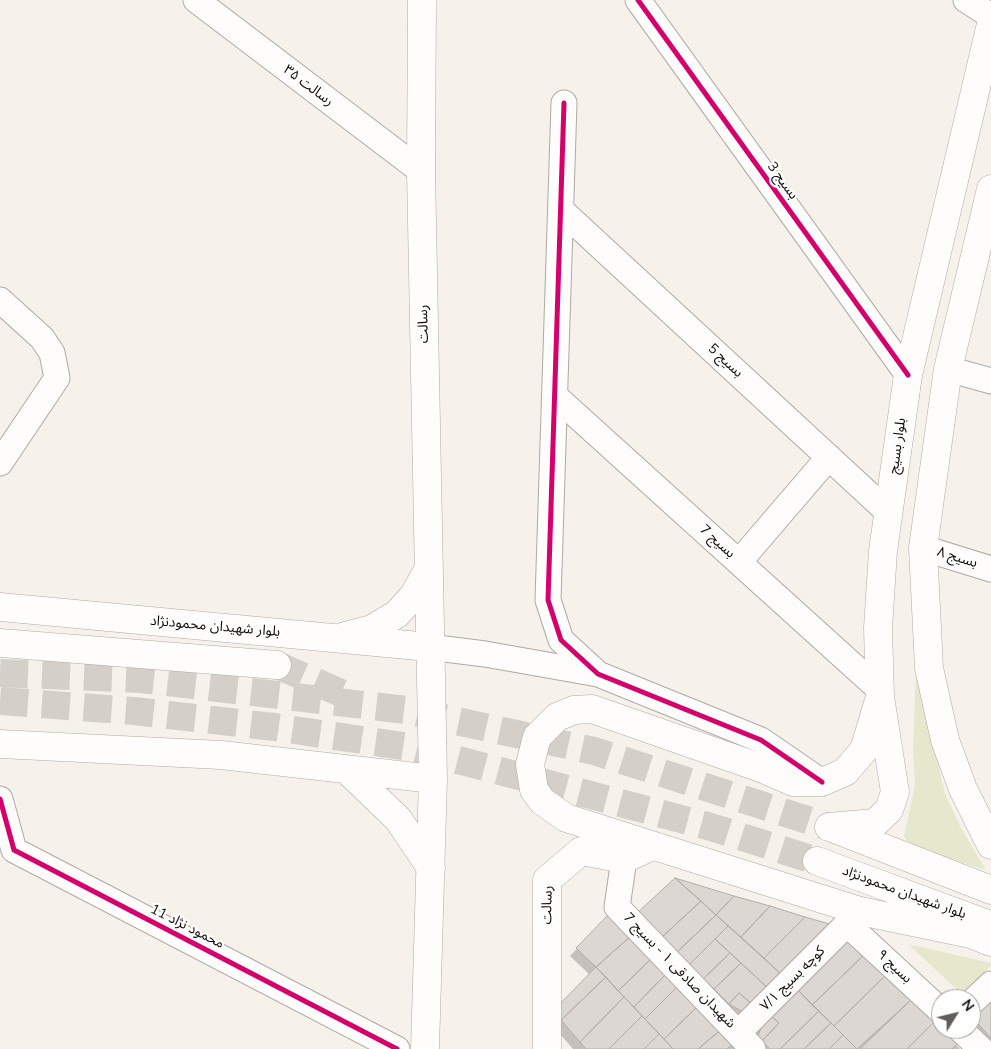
<!DOCTYPE html>
<html>
<head>
<meta charset="utf-8">
<style>
  body { margin:0 }
  #map { position:relative; width:991px; height:1049px; overflow:hidden; background:#f7f1eb; font-family:"Nunito Sans",sans-serif }
  canvas { display:block }
  .north { position:absolute; left:931px; top:989px; width:50px; height:50px; box-sizing:border-box; background:#fff; border:1px solid #9f9e9d; border-radius:50%; rotate:54deg; font-size:14px; font-weight:700; line-height:20px; text-align:center; color:#100d09 }
  .north::after { content:''; display:block; margin:auto; width:18px; height:22px; background:#615d58; clip-path:polygon(50% 0,100% 100%,50% 72%,0 100%) }
</style>
</head>
<body>
<div id="map">
<canvas width="991" height="1049"></canvas>
<div class="north">N</div>
</div>
<script>
const c = document.querySelector('canvas').getContext('2d');
c.lineJoin = 'round';
function fillPath(path, color) { c.fillStyle = color; c.fill(path, 'evenodd'); }
const poly = rows => new Path2D(rows.map(r => 'M' + r).join(''));
function stroke(path, color, width, dash) { c.strokeStyle = color; c.lineWidth = width; c.lineCap = dash ? 'butt' : 'round'; c.setLineDash(dash || []); c.stroke(path); }
function write(font, color, halo, rows, align = 'center') {
  c.font = font + ' "Nunito Sans","Noto Sans Arabic",sans-serif'; c.lineWidth = 4.5; c.setLineDash([]); c.textBaseline = 'middle'; c.strokeStyle = halo; c.fillStyle = color; for (const [text, x, y, turn = 0] of rows) {
    c.save(); c.translate(x, y); c.rotate((+turn || 0) * Math.PI / 180); c.textAlign = isNaN(turn) ? turn : align; if (halo) c.strokeText(text, 0, 0); c.fillText(text, 0, 0); c.restore();
  }
}
fillPath(poly([
  [916,669,945,794,961,828,986,870,912,848,904,836,915,785,913,751],
  [908,944,991,963,991,965,964,996]
]), '#e5e8cd');
fillPath(poly([
  [675,880,831,926,738,1020,630,921],
  [609,915,740,1049,573,1049,547,1019,590,975,570,956],
  [847,939,960,1049,756,1049,752,1045,756,1029],
  [991,999,991,1049,971,1029,971,1018]
]), '#0003');
const building = poly([
  [675,878,734,896,716,915,675,878],
  [675,878,701,901,661,938,636,914,675,878],
  [734,896,770,906,741,937,716,915,734,896],
  [701,901,716,915,676,953,661,938,701,901],
  [770,906,805,917,764,958,741,937,770,906],
  [609,914,631,936,596,967,576,948,609,914],
  [716,915,728,926,689,965,676,953,716,915],
  [805,917,833,925,783,976,764,958,805,917],
  [728,926,783,976,770,990,715,939,728,926],
  [631,936,652,958,618,991,596,967,631,936],
  [847,937,865,954,812,1005,796,988,847,937],
  [715,939,730,953,703,979,689,965,715,939],
  [730,953,741,963,714,989,703,979,730,953],
  [865,954,886,975,834,1026,812,1005,865,954],
  [652,958,667,973,634,1007,618,991,652,958],
  [741,963,770,990,754,1006,739,993,729,1004,714,989,741,963],
  [596,967,606,977,561,1020,553,1011,596,967],
  [667,973,679,985,645,1019,634,1007,667,973],
  [886,975,911,1000,857,1049,834,1026,886,975],
  [606,977,624,997,580,1042,561,1020,606,977],
  [679,985,699,1005,664,1039,645,1019,679,985],
  [796,988,819,1011,780,1049,770,1049,762,1041,779,1023,769,1014,796,988],
  [739,993,754,1006,746,1014,729,1004,739,993],
  [624,997,642,1016,609,1049,586,1049,580,1042,624,997],
  [991,997,991,1037,990,1037,971,1016,991,997],
  [911,1000,934,1022,907,1049,860,1049,911,1000],
  [699,1005,722,1029,698,1049,673,1049,664,1039,699,1005],
  [819,1011,831,1023,804,1049,780,1049,819,1011],
  [769,1014,779,1023,762,1041,758,1037,763,1021,769,1014],
  [642,1016,659,1034,644,1049,609,1049,642,1016],
  [934,1022,957,1044,952,1049,907,1049,934,1022],
  [831,1023,843,1035,829,1049,804,1049,831,1023],
  [722,1029,735,1042,727,1049,698,1049,722,1029],
  [659,1034,673,1049,644,1049,659,1034],
  [843,1035,857,1049,829,1049,843,1035]
]);
fillPath(building, '#dcd7d2');
stroke(building, '#b2ada8', 1);
stroke(poly([
  [277,665,341,693],
  [0,673,141,679,406,710,594,751,829,827],
  [0,701,134,711,274,727,409,747,711,827,817,861]
]), '#d4cfc9', 28, [28, 14]);
const minor = poly([
  [196,0,421,171],
  [638,0,908,375],
  [966,0,991,16],
  [564,103,548,600,561,640,598,674,761,740,822,782],
  [561,210,888,512],
  [0,300,42,338,52,353,57,378,0,463],
  [948,369,991,381],
  [555,396,879,689],
  [923,548,991,569],
  [739,562,829,457],
  [429,647,485,654,598,674],
  [0,799,14,850,397,1049],
  [624,859,617,907,753,1049],
  [971,1003,991,984],
  [960,1029,981,1049],
  [738,1033,847,924,941,1011]
]);
const major = poly([
  [422,0,421,171,433,779,425,1049],
  [991,189,948,369,923,548,929,668,945,740,963,789,991,845],
  [0,607,429,647],
  [345,636,372,629,397,614,414,595,428,570],
  [0,643,277,665],
  [880,697,864,750,845,772,822,782,793,782,761,768,592,709,574,710,557,717,537,737,530,764,534,790,542,801,566,818,860,911,971,934,991,942],
  [0,744,221,755,433,779],
  [348,771,398,819,431,868],
  [829,827,875,823,889,810,895,792,880,697,878,628,883,551,908,375,991,24],
  [835,829,991,890],
  [817,861,987,924],
  [547,1049,547,880,581,851,624,859,652,846]
]);
stroke(minor, '#aeaaa5', 27);
stroke(major, '#aeaaa5', 29);
stroke(minor, '#fefdfc', 25);
stroke(major, '#fefdfc', 28);
stroke(poly([
  [638,0,908,375],
  [564,103,548,600,561,640,598,674,761,740,822,782],
  [0,799,14,850,397,1049]
]), '#d6006c', 5);
write('14px', '#100d09', '#fff', [
  ["رسالت ۳۵",308,86,37],
  ["بسیج 3",782,181,54],
  ["رسالت",424,324,-91],
  ["بسیج 5",725,361,43],
  ["بلوار بسیج",898,446,-82],
  ["بسیج 7",717,542,42],
  ["بسیج ۸",957,558,17],
  ["بلوار شهیدان محمودنژاد",215,627,5],
  ["بلوار شهیدان محمودنژاد",904,893,20],
  ["رسالت",548,905,-89],
  ["محمود نژاد 11",187,927,27],
  ["بسیج ۹",894,967,43],
  ["شهیدان صادقی ۱ - بسیج 7",679,971,46],
  ["کوچه بسیج ۷/۱",793,979,-45]
]);
</script>
</body>
</html>
